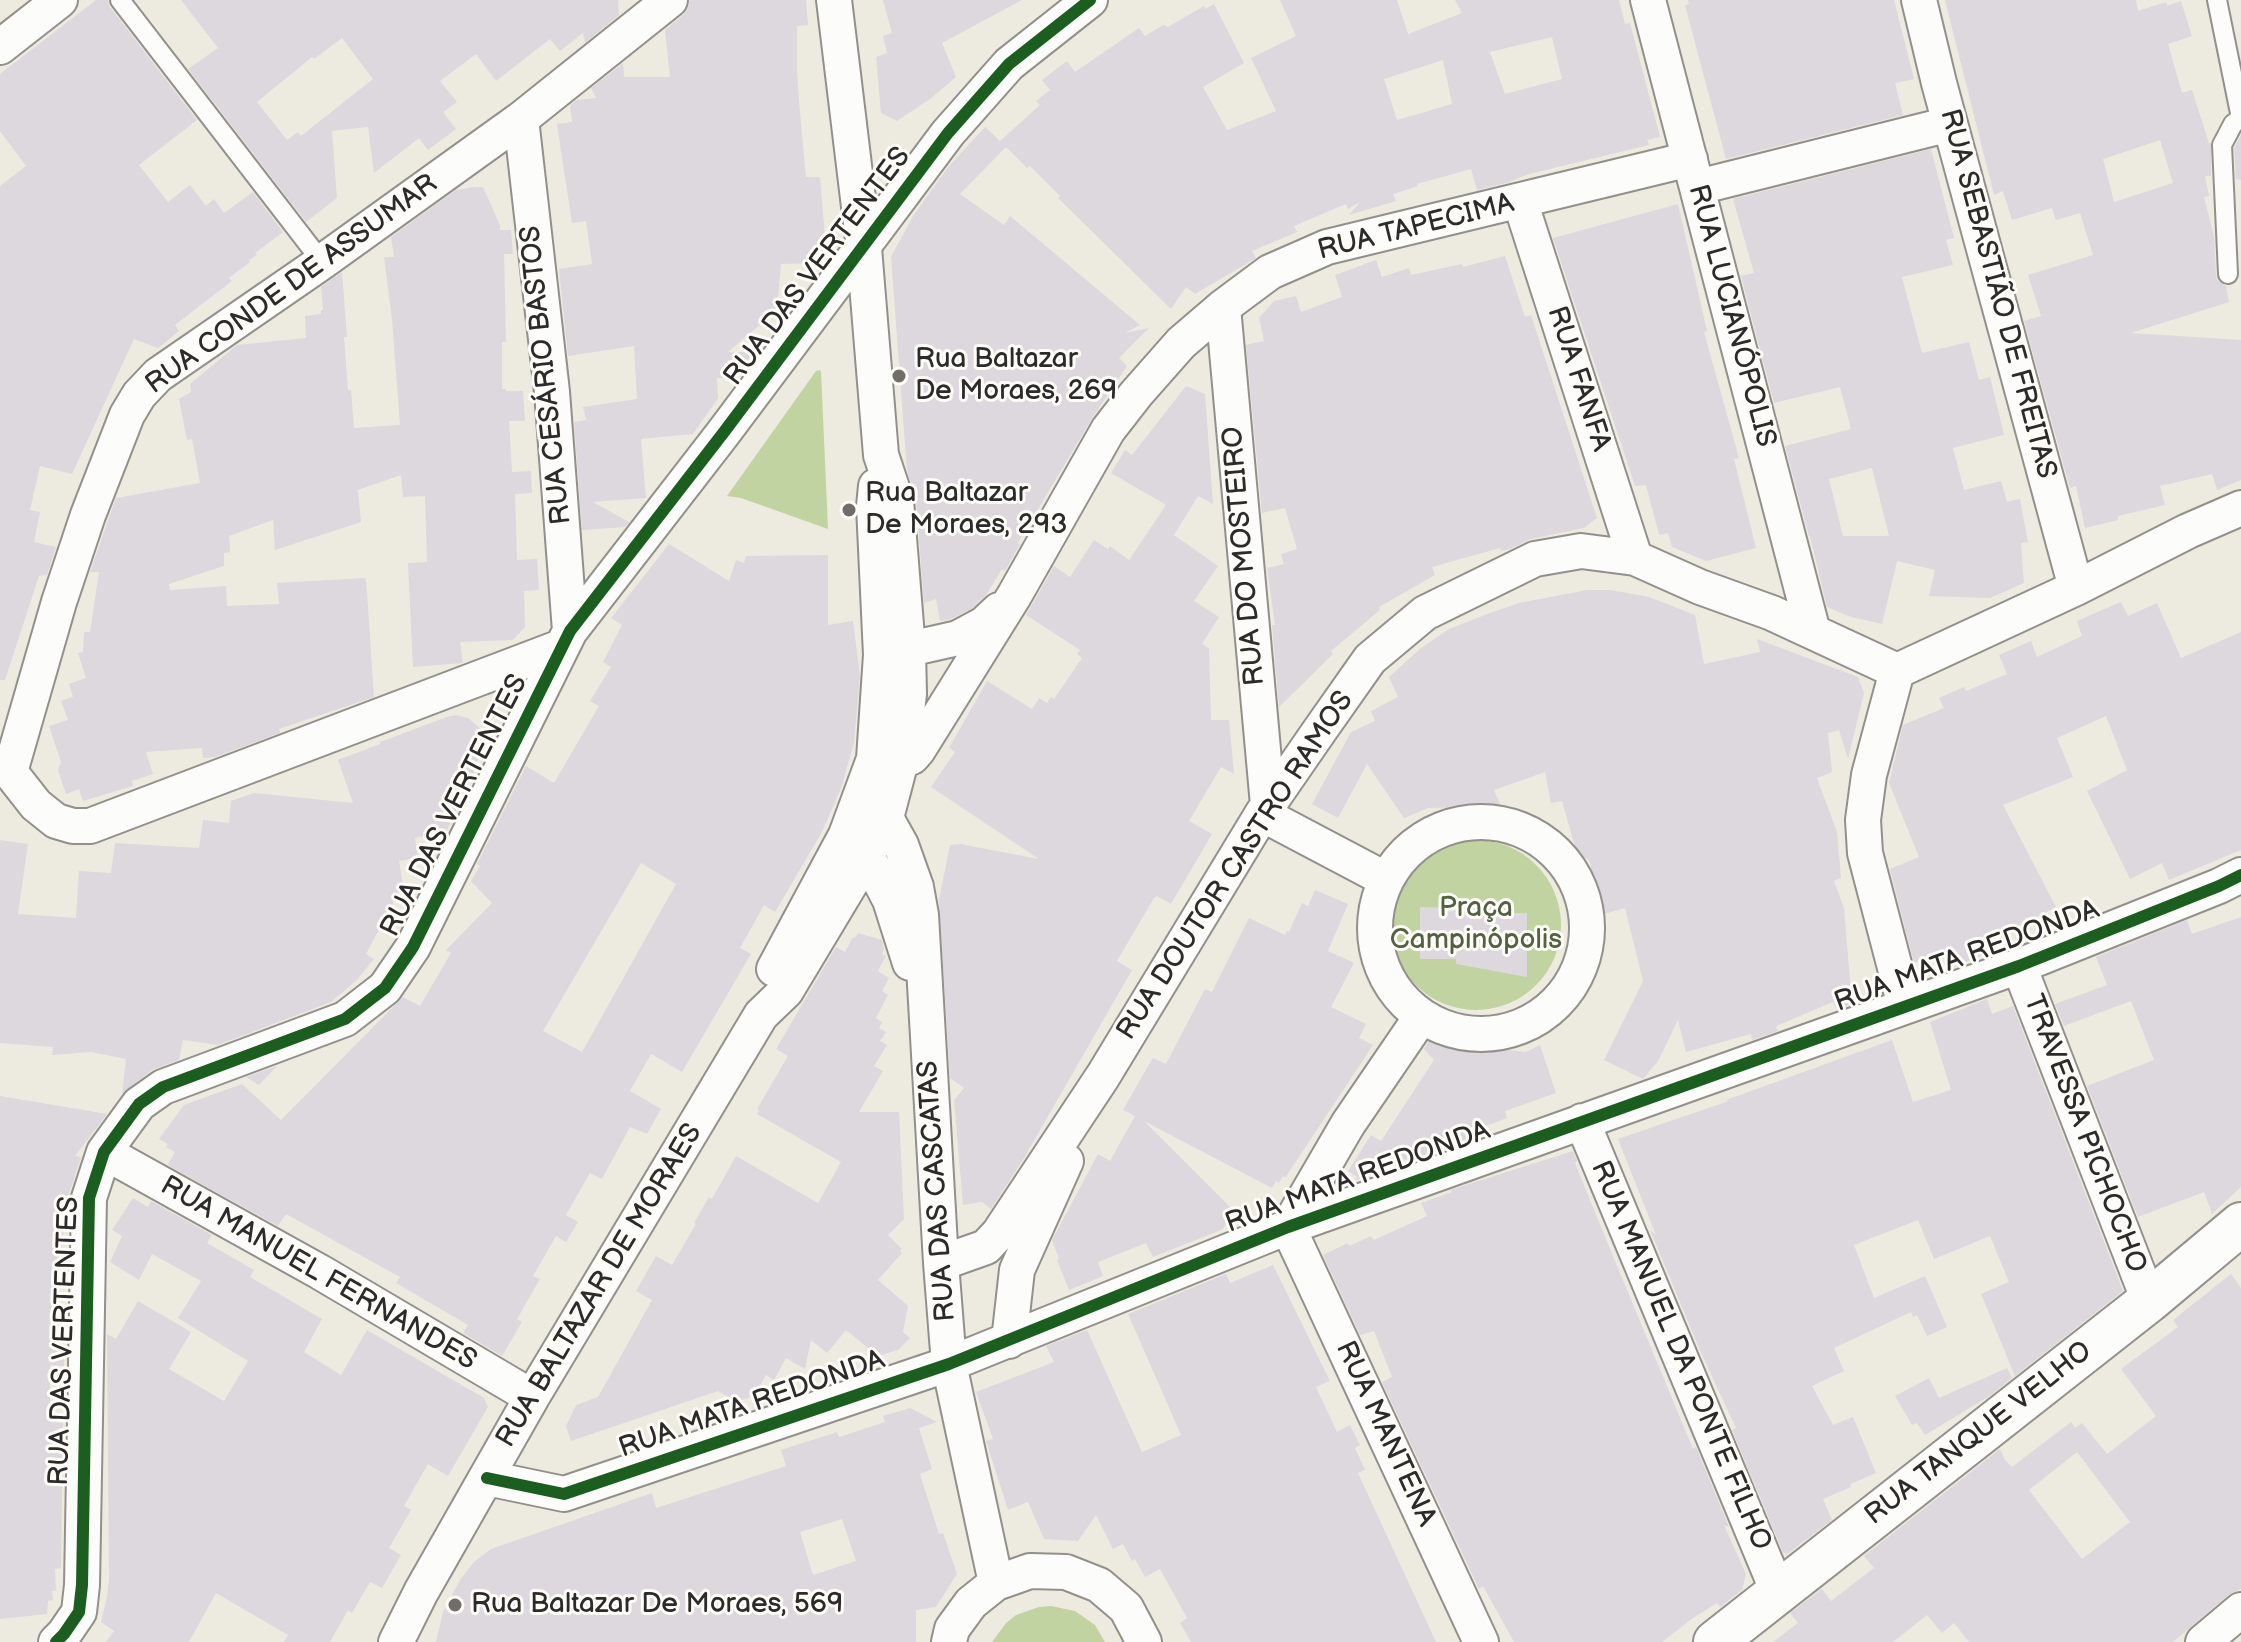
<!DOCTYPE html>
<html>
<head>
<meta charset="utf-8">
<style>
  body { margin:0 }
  canvas { display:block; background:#edeae0 }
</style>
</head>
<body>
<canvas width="2241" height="1642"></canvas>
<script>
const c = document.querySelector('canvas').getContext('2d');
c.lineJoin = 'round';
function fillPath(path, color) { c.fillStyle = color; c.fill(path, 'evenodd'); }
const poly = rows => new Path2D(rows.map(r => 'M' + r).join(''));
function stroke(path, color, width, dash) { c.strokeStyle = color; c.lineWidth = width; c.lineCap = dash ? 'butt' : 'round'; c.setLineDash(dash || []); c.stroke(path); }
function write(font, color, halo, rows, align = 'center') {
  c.font = font + ' "Balsamiq Sans",sans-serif'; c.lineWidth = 6; c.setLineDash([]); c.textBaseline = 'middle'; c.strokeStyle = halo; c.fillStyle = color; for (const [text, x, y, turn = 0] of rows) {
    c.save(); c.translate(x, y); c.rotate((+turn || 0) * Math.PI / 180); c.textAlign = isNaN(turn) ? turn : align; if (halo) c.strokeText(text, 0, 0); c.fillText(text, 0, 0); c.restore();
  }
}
fillPath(poly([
  [820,370,821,372,828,529,741,498,727,496,816,371],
  '1391 925a85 85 0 1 1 170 0a85 85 0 1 1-170 0Z',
  [1051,1606,1075,1611,1095,1625,1105,1642,992,1642,1006,1623,1016,1615,1039,1607]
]), '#c1d3a0');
fillPath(poly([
  [96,0,108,0,110,7,197,120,139,165,168,202,190,185,206,206,214,199,224,213,253,192,283,232,255,253,257,255,249,260,250,262,229,278,232,281,175,325,179,331,158,348,134,339,72,474,40,466,30,510,40,512,34,542,56,547,47,575,39,576,5,680,0,680,0,186,26,166,0,131,0,74],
  [181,0,618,0,619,15,585,43,583,33,560,51,550,39,496,81,476,54,440,81,457,102,443,112,456,129,428,150,419,138,374,173,368,127,332,131,337,198,306,222,188,69,218,48],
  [342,38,373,79,301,136,298,132,287,140,257,102,312,57,314,59],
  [690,0,806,0,808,25,797,26,797,72,800,113,806,177,820,177,826,250,818,263,781,264,778,300,783,305,728,352,754,352,734,378,717,378,718,398,693,434,641,439,646,498,593,502,629,522,625,527,582,530,574,422,586,420,583,407,637,399,634,346,568,356,559,269,592,264,586,221,572,223,557,124,572,122,570,106,576,100,596,98,591,88,623,63,624,77,670,77,665,30,683,15,688,8],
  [883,0,1022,0,942,43,956,77,930,99,897,121,881,113,876,57,887,53,883,36,892,33],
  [1280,0,1397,0,1408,34,1462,13,1455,0,1619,0,1625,24,1630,23,1660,137,1647,140,1649,145,1529,174,1506,183,1477,190,1471,169,1417,184,1418,186,1393,194,1396,201,1349,215,1360,202,1348,209,1346,204,1294,226,1297,232,1252,251,1256,258,1195,294,1186,287,1171,309,1058,198,1060,196,1030,166,1027,168,1006,147,960,194,1004,225,1010,216,1140,325,1125,333,1149,328,1119,358,1127,366,1091,420,1018,543,1020,544,1005,571,1002,569,986,595,972,608,951,619,940,621,936,599,924,603,916,498,907,471,891,257,913,216,949,166,985,127,1000,141,1040,105,1036,101,1050,90,1042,80,1067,61,1075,72,1139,28,1145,36,1163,25,1168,27,1204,6,1205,9,1214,4,1244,63,1203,87,1227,130,1276,111,1251,58,1296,36],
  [1552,37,1562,79,1505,94,1490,52],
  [1443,60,1452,104,1397,120,1384,79],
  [1688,0,1894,0,1914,79,1895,83,1903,115,1726,159,1685,5,1689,4],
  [1945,0,2136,0,2138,11,2166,2,2167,6,2181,1,2192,36,2168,44,2182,93,2192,90,2209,143,2211,143,2211,176,2205,176,2209,196,2204,197,2214,236,2216,275,2218,281,2226,286,2229,302,2131,333,2241,340,2241,480,2217,490,2212,474,2160,486,2165,505,2118,516,2118,520,2085,528,2076,486,2070,488,2024,321,2041,316,2028,275,2093,255,2080,213,2056,220,2052,208,2012,220,2003,191,1994,195],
  [2160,140,2173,183,2114,202,2103,159],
  [2241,135,2241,180,2236,179,2234,148],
  [1931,149,1954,238,1946,240,1953,265,1902,277,1922,353,1969,342,1979,380,1990,377,2004,435,1953,448,1964,490,2001,481,2007,502,2020,499,2028,542,2021,543,2024,583,1990,598,1929,596,1935,570,1897,561,1882,624,1851,617,1827,607,1810,536,1809,536,1785,446,1851,429,1840,387,1774,403,1741,276,1754,273,1733,199],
  [1872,468,1889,536,1843,536,1829,479],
  [474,187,483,187,500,225,500,230,511,230,513,254,504,254,506,342,502,342,502,389,506,389,506,391,523,391,525,421,509,421,512,472,531,471,532,493,515,494,517,560,537,559,539,590,524,591,525,627,513,640,460,642,463,663,413,667,408,563,427,562,425,496,403,497,401,475,358,490,361,522,275,550,273,520,229,536,230,552,224,553,224,566,169,584,170,590,226,586,227,606,279,604,277,583,366,578,374,697,279,729,280,733,215,757,203,758,202,748,146,752,153,774,132,781,133,786,83,801,79,789,66,794,58,770,61,762,49,726,68,720,61,701,73,697,69,684,86,678,78,653,83,652,84,632,90,632,99,572,90,572,116,498,200,483,192,439,187,440,179,399,191,392,190,384,237,345,306,338,305,316,321,314,321,310,323,310,321,287,342,272,347,337,344,337,348,390,351,390,354,428,400,425,392,320,384,257,394,257,391,237,456,190],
  [1678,204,1707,331,1704,332,1739,458,1734,459,1756,548,1706,561,1672,547,1668,533,1659,535,1646,485,1635,486,1553,238],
  [1505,256,1525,317,1531,315,1597,518,1584,528,1531,539,1510,549,1501,551,1500,548,1432,567,1435,575,1379,607,1380,610,1331,651,1333,654,1279,707,1272,625,1275,625,1267,568,1284,564,1281,554,1297,549,1285,508,1262,513,1246,345,1264,341,1259,318,1274,301,1296,296,1301,312,1342,297,1335,275,1376,260,1382,277,1409,268,1411,275,1462,264,1463,267],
  [1186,386,1205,394,1213,504,1198,496,1174,535,1218,566,1194,601,1219,617,1202,644,1209,648,1211,720,1229,720,1234,774,1221,767,1189,821,1212,834,1171,904,1157,896,1154,898,1117,961,1132,970,1024,1158,991,1209,982,1202,963,1205,954,1100,964,1088,950,1078,939,900,950,845,960,844,1039,859,931,787,955,752,949,748,987,681,1032,709,1039,698,1047,703,1051,697,1054,699,1082,658,1077,654,1080,650,1026,615,1054,566,1070,577,1094,540,1108,549,1110,546,1129,560,1166,505,1111,473,1125,450,1132,455],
  [669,544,729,581,736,560,744,563,746,556,828,555,828,625,853,621,860,676,854,743,841,788,822,832,775,912,764,905,740,948,751,954,682,1072,651,1054,630,1091,661,1109,647,1134,630,1127,602,1179,590,1173,566,1215,578,1222,566,1242,556,1236,533,1276,540,1279,517,1319,522,1322,502,1356,463,1333,468,1325,396,1283,400,1277,286,1214,278,1226,171,1167,168,1164,175,1152,166,1147,168,1144,159,1139,184,1105,242,1084,281,1120,403,997,420,1006,451,953,446,950,492,903,471,881,480,866,477,864,526,766,554,783,599,706,590,701,611,667,603,662,622,625,611,618],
  [641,863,676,884,582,1052,543,1031],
  [1587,590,1610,590,1649,597,1695,615,1704,664,1760,652,1757,639,1858,677,1864,693,1848,759,1839,730,1828,733,1832,772,1817,778,1837,832,1841,878,1834,881,1844,908,1852,1004,1837,1010,1833,1002,1776,1026,1778,1031,1752,1040,1751,1034,1686,1052,1678,1020,1658,1061,1643,1079,1604,1060,1643,981,1625,908,1604,914,1589,860,1577,854,1562,801,1551,803,1545,772,1494,790,1501,806,1428,808,1404,818,1367,764,1338,818,1312,804,1351,732,1375,721,1371,711,1398,697,1389,677,1421,648,1449,629,1490,613,1519,603],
  [2121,602,2128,616,2157,603,2181,658,2241,632,2241,850,2169,880,2162,863,2130,879,2087,791,2127,770,2106,716,2057,738,2073,777,2003,805,2056,907,1988,942,1992,951,1954,967,1946,951,1923,963,1921,960,1914,963,1890,869,1919,857,1889,783,1903,725,1944,708,1939,698,1964,687,1966,691,2007,674,1999,655,2031,641,2037,657,2082,636,2077,621],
  [456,715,468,718,481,729,483,738,475,770,446,832,415,838,418,858,399,861,403,885,366,954,374,959,356,981,331,1002,218,1045,183,1040,179,1060,152,1070,122,1094,126,1059,91,1052,52,1055,53,1047,0,1043,0,840,28,844,18,914,76,918,79,871,111,873,115,843,199,848,203,820,229,823,231,801,254,793,353,803,338,760,380,744,380,742,447,717],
  [1315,890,1348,904,1328,951,1354,963,1331,1007,1366,1024,1359,1038,1373,1045,1285,1178,1283,1176,1279,1183,1276,1181,1272,1188,1144,1121,1237,1214,1221,1230,1153,1257,1146,1243,1098,1262,1103,1276,1069,1290,1057,1260,1059,1259,1052,1240,1098,1154,1110,1161,1135,1116,1123,1110,1144,1073,1153,1058,1166,1064,1205,989,1212,992,1249,918,1285,935,1287,931,1289,932,1302,903,1308,906],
  [1420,907,1491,909,1491,913,1527,913,1527,977,1456,964,1456,959,1420,959],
  [2241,917,2241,1187,2212,1214,2204,1192,2138,1217,2087,1086,2154,1060,2131,1001,2064,1026,2055,1004,2107,985,2096,957,2187,920,2192,934],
  [858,933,882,940,884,949,882,954,886,956,878,971,889,978,882,991,888,995,876,1018,882,1022,879,1028,886,1032,880,1041,887,1045,874,1066,883,1071,859,1112,899,1112,904,1219,888,1235,902,1249,900,1251,902,1253,878,1280,908,1306,903,1332,910,1338,898,1350,878,1356,846,1330,827,1353,811,1340,805,1369,786,1358,774,1380,766,1375,754,1396,736,1402,718,1391,571,1441,566,1426,576,1405,598,1397,652,1300,636,1291,656,1256,672,1265,696,1224,694,1223,709,1197,712,1199,736,1156,818,1203,841,1162,757,1114,759,1110,757,1109,788,1056,776,1049,836,947,845,952,853,937,855,938],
  [1987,999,1992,1014,2013,1006,2123,1291,2015,1376,1981,1294,2009,1282,1990,1236,1934,1259,1918,1220,1854,1245,1874,1298,1925,1276,1947,1327,1927,1336,1917,1315,1913,1317,1911,1312,1834,1348,1844,1371,1812,1386,1833,1425,1853,1417,1876,1473,1850,1484,1851,1487,1823,1499,1832,1520,1787,1554,1783,1552,1732,1430,1736,1428,1702,1355,1650,1230,1656,1235,1618,1139,1729,1101,1726,1100,1892,1040,1913,1102,1951,1090,1930,1022],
  [1429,1040,1526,1052,1540,1045,1556,1093,1505,1111,1507,1118,1465,1134,1467,1142,1410,1162,1405,1159,1375,1172,1371,1176,1356,1180,1357,1177,1348,1171,1371,1135,1381,1141,1434,1060,1424,1049],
  [277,1066,259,1085,246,1077],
  [0,1096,107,1114,75,1156,81,1157,66,1203,56,1316,63,1304,64,1366,50,1365,50,1422,63,1423,61,1568,55,1569,56,1591,52,1591,53,1600,48,1601,47,1614,0,1619],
  [1573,1151,1577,1160,1575,1163,1608,1244,1693,1449,1696,1447,1729,1527,1724,1525,1746,1574,1742,1590,1720,1607,1717,1603,1693,1618,1662,1642,1514,1642,1483,1586,1479,1589,1382,1382,1392,1377,1374,1331,1360,1335,1323,1255,1348,1243,1349,1246,1371,1236,1374,1240,1427,1216,1421,1203,1452,1192,1450,1190],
  [133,1198,148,1207,151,1201,212,1235,207,1243,254,1270,250,1277,322,1319,304,1352,341,1375,367,1330,484,1398,488,1407,448,1476,428,1464,404,1506,411,1510,389,1548,401,1555,382,1588,370,1582,352,1613,348,1610,330,1642,284,1642,288,1635,216,1593,189,1642,106,1642,114,1631,101,1622,106,1602,109,1580,107,1334,116,1339,138,1301,191,1332,169,1369,224,1401,248,1361,178,1318,201,1281,152,1254,139,1280,110,1262,122,1236,112,1230],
  [1273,1265,1330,1381,1316,1387,1337,1432,1350,1425,1360,1445,1355,1448,1365,1470,1358,1473,1436,1642,1191,1642,1180,1623,1187,1618,1160,1569,1145,1577,1135,1559,1132,1561,1123,1544,1113,1549,1096,1515,1078,1541,1044,1539,1028,1502,1008,1510,986,1441,993,1439,976,1392,1054,1362,1046,1346,1087,1330,1142,1452,1181,1435,1128,1314,1226,1274,1230,1283],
  [2231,1274,2241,1288,2241,1589,2228,1595,2173,1642,1969,1642,1954,1623,1942,1633,1927,1615,1893,1642,1773,1642,1798,1623,1790,1613,1822,1589,1831,1601,1874,1568,1864,1556,2000,1449,2005,1460,2012,1467,2071,1422,2075,1428,2082,1423,2107,1454,2156,1416,2121,1369,2178,1327,2173,1320],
  [2077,1452,2130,1522,2082,1559,2029,1490],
  [2007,1368,2012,1378,1991,1395,1925,1435,1917,1423,1912,1425,1895,1396,1929,1378,1939,1398],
  [910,1408,937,1422,919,1428,932,1469,920,1474,939,1534,943,1533,957,1574,936,1607,916,1610,916,1642,436,1642,443,1612,460,1580,474,1562,491,1549,652,1493,656,1508,786,1466,781,1450,837,1432,839,1437,885,1422,883,1416],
  [842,1519,856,1561,813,1575,800,1532]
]), '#ddd8dd');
const service = poly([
  [120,0,322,262],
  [2217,0,2241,118],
  [2228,274,2222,145,2233,124,2241,118]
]);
const minor = poly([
  [1648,0,1813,632],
  [1919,0,1939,83,2076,588],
  [0,47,60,0],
  [521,119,552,392,570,631],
  [1698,187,1950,124],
  [1520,201,1635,558],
  [1223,307,1268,805],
  [561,647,90,826,73,826,56,821,36,805,10,772,59,602,88,515,127,415,139,395,158,375,322,262,521,119,670,0],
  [887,654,958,638,984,624,999,610],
  [1897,671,1869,775,1863,820,1865,853,1905,1006],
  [874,759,901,761,912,757,918,750,1014,596,1108,430,1136,394,1181,343,1223,307,1270,272,1327,247,1690,159],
  [859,803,886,818,901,845,916,887,921,915,941,1263,949,1364,996,1583],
  [1262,814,1385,879],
  '1375 928a106 106 0 1 1 212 0a106 106 0 1 1-212 0Z',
  [854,842,867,856,890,900,910,963],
  [2019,966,2149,1301],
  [774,969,846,835,874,759,881,655,874,506,876,486],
  [1421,1017,1348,1124,1288,1227,1481,1642],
  [1582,1121,1778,1592],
  [104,1152,320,1272,532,1397],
  [941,1263,986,1247,999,1233,1103,1076,1262,814,1320,730,1370,659,1425,613,1535,559,1581,551,1635,558,1700,587,1772,613,1897,671,2076,588,2188,531,2241,508],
  [1009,1341,1017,1270,1066,1161],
  [487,1478,564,1494,949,1364,1288,1227,2019,966,2219,886,2241,875],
  [56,1642,64,1634,79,1612,82,1585,89,1198,104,1152,139,1104,163,1087,345,1019,385,988,413,947,570,631,724,432,948,133,1009,64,1090,0],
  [396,1642,421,1592,532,1397,761,1015,786,991,867,856,886,818,901,761,909,694,908,650,896,500,881,455,864,248,834,0],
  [949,1642,952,1629,971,1603,996,1583,1030,1571,1066,1572,1099,1585,1126,1608,1144,1642],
  [2203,1642,2241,1610]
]);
const tertiary = poly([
  [1715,1642,2149,1301,2241,1224]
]);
stroke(service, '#92908b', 22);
stroke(minor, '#92908b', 38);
stroke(tertiary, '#92908b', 46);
stroke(service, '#fcfcfa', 18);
stroke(minor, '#fcfcfa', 34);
stroke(tertiary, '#fcfcfa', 42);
stroke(poly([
  [487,1478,564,1494,949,1364,1288,1227,2019,966,2219,886,2241,875],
  [56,1642,64,1634,79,1612,82,1585,89,1198,104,1152,139,1104,163,1087,345,1019,385,988,413,947,570,631,724,432,948,133,1009,64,1090,0]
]), '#1b5e20', 12);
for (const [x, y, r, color] of [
  [899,376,8,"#6f6e6a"],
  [849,510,8,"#6f6e6a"],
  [455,1605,8,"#6f6e6a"]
]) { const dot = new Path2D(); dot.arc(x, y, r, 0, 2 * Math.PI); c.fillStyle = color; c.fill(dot); stroke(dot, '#fdfcf7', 3); }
write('28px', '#2b2b2b', '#fdfcf7', [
  ["RUA TAPECIMA",1416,228,-14],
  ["RUA DAS VERTENTES",818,267,-53],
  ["RUA CONDE DE ASSUMAR",292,285,-36],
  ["RUA SEBASTIÃO DE FREITAS",1997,294,75],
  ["RUA LUCIANÓPOLIS",1731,316,75],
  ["RUA CESÁRIO BASTOS",547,375,-96],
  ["RUA FANFA",1578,379,72],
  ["RUA DO MOSTEIRO",1245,556,-95],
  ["RUA DAS VERTENTES",455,806,-63],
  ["RUA DOUTOR CASTRO RAMOS",1236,866,-57],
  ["RUA MATA REDONDA",1967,957,-20],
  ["TRAVESSA PICHOCHO",2084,1134,69],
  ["RUA MATA REDONDA",1358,1178,-20],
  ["RUA DAS CASCATAS",938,1191,-94],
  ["RUA MANUEL FERNANDES",318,1274,30],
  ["RUA BALTAZAR DE MORAES",600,1286,-59],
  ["RUA DAS VERTENTES",65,1341,-88],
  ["RUA MANUEL DA PONTE FILHO",1680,1356,67],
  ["RUA MATA REDONDA",752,1405,-19],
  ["RUA MANTENA",1385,1434,65],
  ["RUA TANQUE VELHO",1979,1434,-38]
]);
write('28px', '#2b2b2b', '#fdfcf7', [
  ["Rua Baltazar",915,360],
  ["De Moraes, 269",915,392],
  ["Rua Baltazar",865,494],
  ["De Moraes, 293",865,526],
  ["Rua Baltazar De Moraes, 569",471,1605]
], 'left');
write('28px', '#536041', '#fdfcf7', [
  ["Praça",1476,909],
  ["Campinópolis",1476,941]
]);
</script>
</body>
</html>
